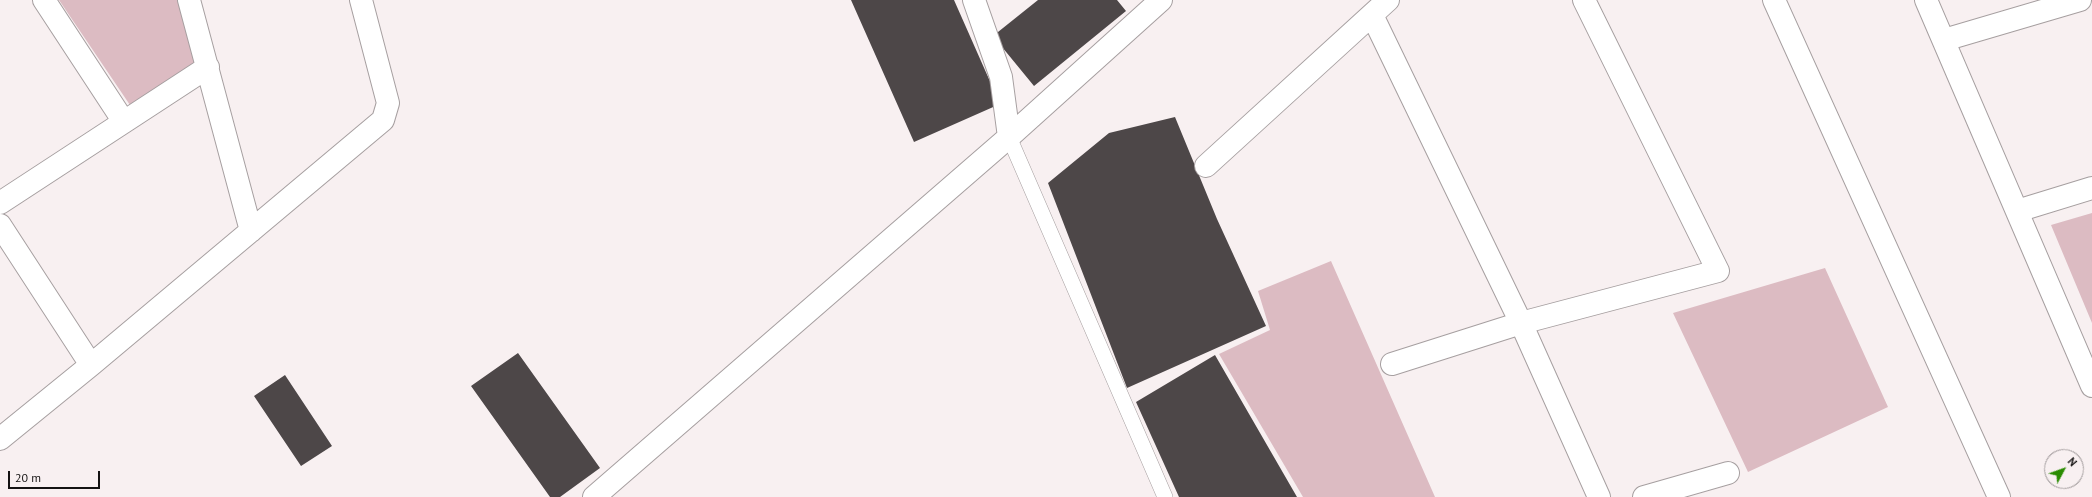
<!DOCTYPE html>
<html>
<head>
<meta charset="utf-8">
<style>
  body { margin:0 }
  #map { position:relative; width:2092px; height:497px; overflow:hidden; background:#f8f0f1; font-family:"PT Sans",sans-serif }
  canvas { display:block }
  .north { position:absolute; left:2044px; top:449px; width:40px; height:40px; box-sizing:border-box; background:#f8f0f1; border:1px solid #9d9798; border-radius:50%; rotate:49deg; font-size:11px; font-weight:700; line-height:16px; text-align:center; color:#141212 }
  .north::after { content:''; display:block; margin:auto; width:14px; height:18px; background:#2a8c01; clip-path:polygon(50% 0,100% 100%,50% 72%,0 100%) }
  .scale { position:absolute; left:8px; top:471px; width:92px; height:18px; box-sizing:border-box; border:2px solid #141212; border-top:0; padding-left:5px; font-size:12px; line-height:14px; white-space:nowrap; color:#141212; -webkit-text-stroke:3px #f8f0f1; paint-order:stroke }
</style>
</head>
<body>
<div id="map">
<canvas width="2092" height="497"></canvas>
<div class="north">N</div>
<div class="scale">20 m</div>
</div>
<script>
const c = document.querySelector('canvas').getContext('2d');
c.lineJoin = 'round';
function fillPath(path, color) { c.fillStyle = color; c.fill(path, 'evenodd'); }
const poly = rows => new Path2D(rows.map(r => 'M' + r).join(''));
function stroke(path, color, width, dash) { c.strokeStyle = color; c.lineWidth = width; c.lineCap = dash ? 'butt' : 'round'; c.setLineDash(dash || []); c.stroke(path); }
fillPath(poly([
  [59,0,178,0,197,62,132,108],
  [2092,213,2092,323,2051,225],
  [1331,261,1435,497,1303,497,1219,354,1270,330,1258,291],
  [1825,268,1888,407,1748,472,1673,313]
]), '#dcbbc2');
fillPath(poly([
  [851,0,954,0,1000,104,914,142],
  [1038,0,1117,0,1126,11,1034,86,993,36],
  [1175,117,1217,219,1266,326,1127,388,1048,183,1109,133],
  [518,353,600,468,560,497,550,497,471,386],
  [1215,355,1297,497,1179,497,1136,402],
  [285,375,332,446,301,466,254,396]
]), '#4d4748');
const lane = poly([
  [1009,137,1165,497]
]);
const street = poly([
  [44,0,124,122],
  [189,0,251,231],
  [974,0,1001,77,1009,137],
  [1774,0,1999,497],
  [1926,0,2092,386],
  [1372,15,1521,323,1599,497],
  [1944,40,2080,0],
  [1206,166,1388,0],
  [0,203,208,67],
  [2017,211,2092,188],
  [0,225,91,365],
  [1392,364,1521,323,1718,271,1584,0],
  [0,439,91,365,383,120,388,103,361,0],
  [594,497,1009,137,1161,0],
  [1644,497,1728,473]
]);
stroke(lane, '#a69fa0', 16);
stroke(street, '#a69fa0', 24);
stroke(lane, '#fff', 15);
stroke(street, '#fff', 22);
</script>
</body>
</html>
